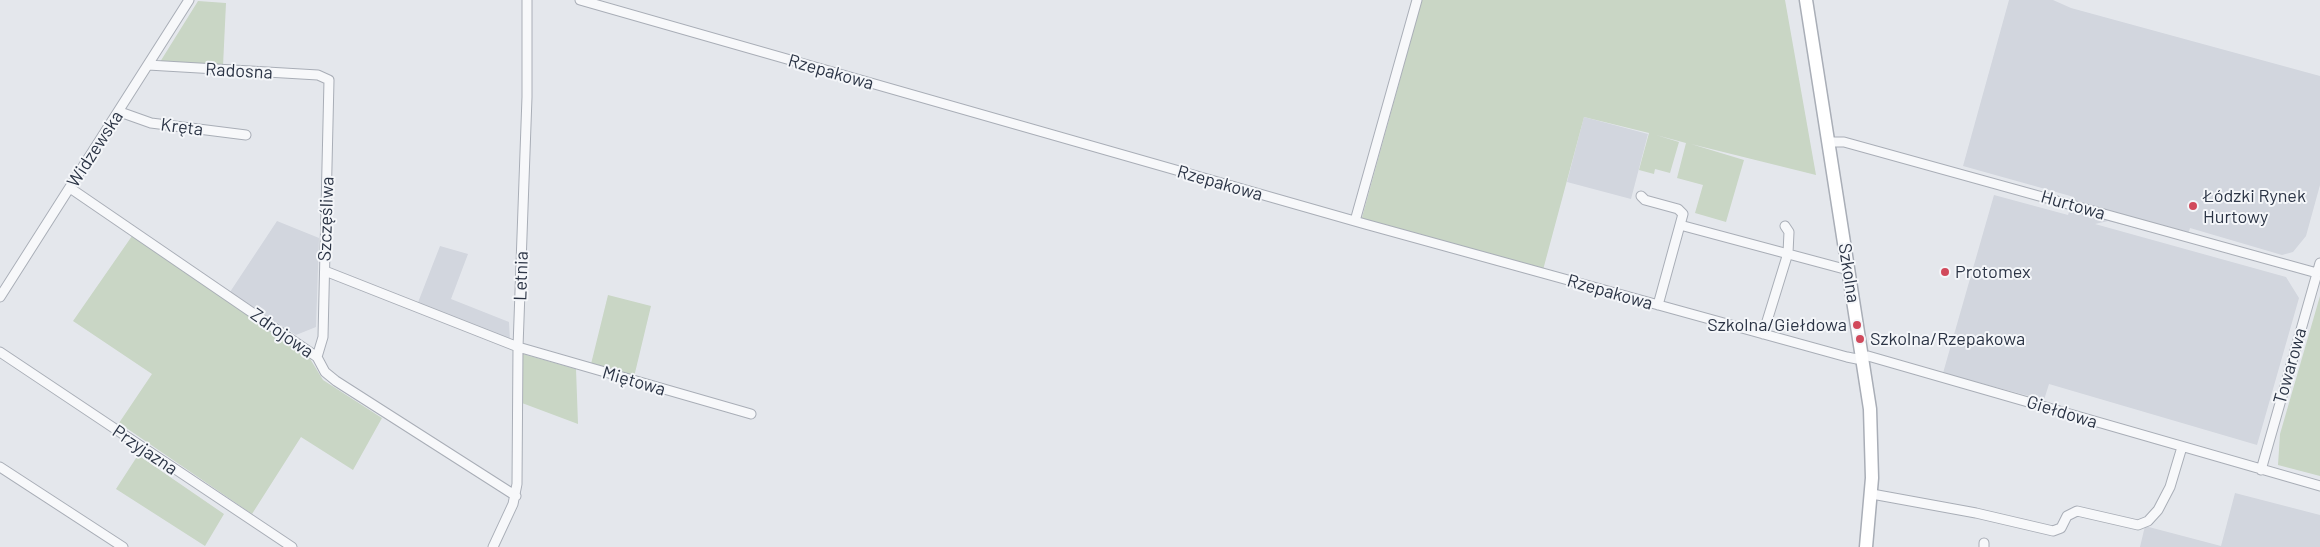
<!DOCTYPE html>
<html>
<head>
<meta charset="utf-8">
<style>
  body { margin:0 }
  canvas { display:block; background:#e4e7ec }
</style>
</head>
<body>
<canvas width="2320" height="547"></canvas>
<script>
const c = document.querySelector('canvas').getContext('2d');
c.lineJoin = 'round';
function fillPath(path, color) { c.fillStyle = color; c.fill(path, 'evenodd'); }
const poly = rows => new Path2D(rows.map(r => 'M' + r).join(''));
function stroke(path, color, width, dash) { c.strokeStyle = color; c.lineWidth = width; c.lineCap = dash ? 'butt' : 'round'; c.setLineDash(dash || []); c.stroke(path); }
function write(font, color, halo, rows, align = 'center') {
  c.font = font + ' Barlow,sans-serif'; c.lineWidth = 4; c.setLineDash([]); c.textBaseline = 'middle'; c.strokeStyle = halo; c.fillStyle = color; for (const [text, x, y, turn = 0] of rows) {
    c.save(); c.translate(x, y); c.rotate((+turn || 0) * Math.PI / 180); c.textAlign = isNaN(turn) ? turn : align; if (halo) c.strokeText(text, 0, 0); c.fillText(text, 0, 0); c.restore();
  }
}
fillPath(poly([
  [2009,0,2053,0,2071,8,2320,76,2320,185,2306,236,2293,252,2282,255,2190,228,2186,241,2108,221,2095,224,2286,277,2299,298,2257,445,2049,384,2044,400,1943,373,1994,195,2068,215,2074,197,1963,166],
  [1584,117,1648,134,1631,199,1567,182],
  [277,221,319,238,316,327,296,335,230,292],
  [440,246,468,254,451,299,509,322,510,341,417,305],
  [2235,493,2320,515,2320,547,2140,547,2145,526,2221,546]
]), '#d2d6de');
fillPath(poly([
  [1422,0,1785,0,1816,175,1691,144,1744,160,1726,222,1695,213,1703,185,1677,178,1686,143,1656,135,1679,142,1670,173,1655,169,1654,174,1639,170,1649,133,1584,117,1543,270,1361,221],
  [198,1,226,3,223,66,160,62],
  [132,236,283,337,309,357,323,380,382,418,353,470,301,437,252,514,119,423,152,374,73,321],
  [608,295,651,306,634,377,591,364],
  [2320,296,2320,476,2278,465,2280,434],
  [523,354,576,369,578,424,522,403],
  [138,455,224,514,205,546,116,489]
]), '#c9d6c5');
const street = poly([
  [580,0,1365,224,1847,357,1857,359,1868,356,2320,486],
  [148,65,318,75,329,80,323,337,317,357],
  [120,112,151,123,246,135],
  [1828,142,1844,142,2317,273],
  [70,188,317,357,325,372,336,381,516,496],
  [1641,196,1645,200,1678,209,1683,214,1658,305],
  [1355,221,1417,0],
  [1680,225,1848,270],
  [325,271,518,347,751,414],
  [0,297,189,0],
  [1763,334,1788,253,1789,232,1785,226],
  [0,352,292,547],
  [0,467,123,547],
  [2261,470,2320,263],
  [1872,494,1976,513,2053,531,2061,528,2067,516,2077,511,2138,525,2148,521,2158,510,2170,487,2182,447],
  [1984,543,1984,547],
  [493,547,513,504,517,484,518,347,527,97,527,0]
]);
const secondary = poly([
  [1806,0,1870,409,1872,478,1866,547]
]);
stroke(street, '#a9aeb7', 11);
stroke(secondary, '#a9aeb7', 15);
stroke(street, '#f7f8fa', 9);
stroke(secondary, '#fff', 12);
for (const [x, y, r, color] of [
  [2193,206,5,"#d1495b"],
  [1945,272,5,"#d1495b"],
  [1857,325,5,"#d1495b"],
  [1860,339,5,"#d1495b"]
]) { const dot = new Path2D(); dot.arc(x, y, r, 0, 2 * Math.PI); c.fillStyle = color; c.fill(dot); stroke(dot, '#f4f6f9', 2); }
write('18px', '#2b3445', '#f4f6f9', [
  ["Radosna",239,71,3],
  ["Rzepakowa",831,72,16],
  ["Kręta",182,127,7],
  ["Widzewska",95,149,-57],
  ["Rzepakowa",1220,183,16],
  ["Hurtowa",2073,205,16],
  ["Szczęśliwa",326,219,-88],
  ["Szkolna",1849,273,81],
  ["Letnia",521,276,-88],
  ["Rzepakowa",1610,292,16],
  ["Zdrojowa",282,333,35],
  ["Towarowa",2290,366,-74],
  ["Miętowa",634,381,16],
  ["Giełdowa",2062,412,17],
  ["Przyjazna",145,450,34]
]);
write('18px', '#2b3445', '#f4f6f9', [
  ["Łódzki Rynek",2203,196],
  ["Hurtowy",2203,217],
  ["Protomex",1955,272],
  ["Szkolna/Giełdowa",1847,325,"right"],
  ["Szkolna/Rzepakowa",1870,339]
], 'left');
</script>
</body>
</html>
